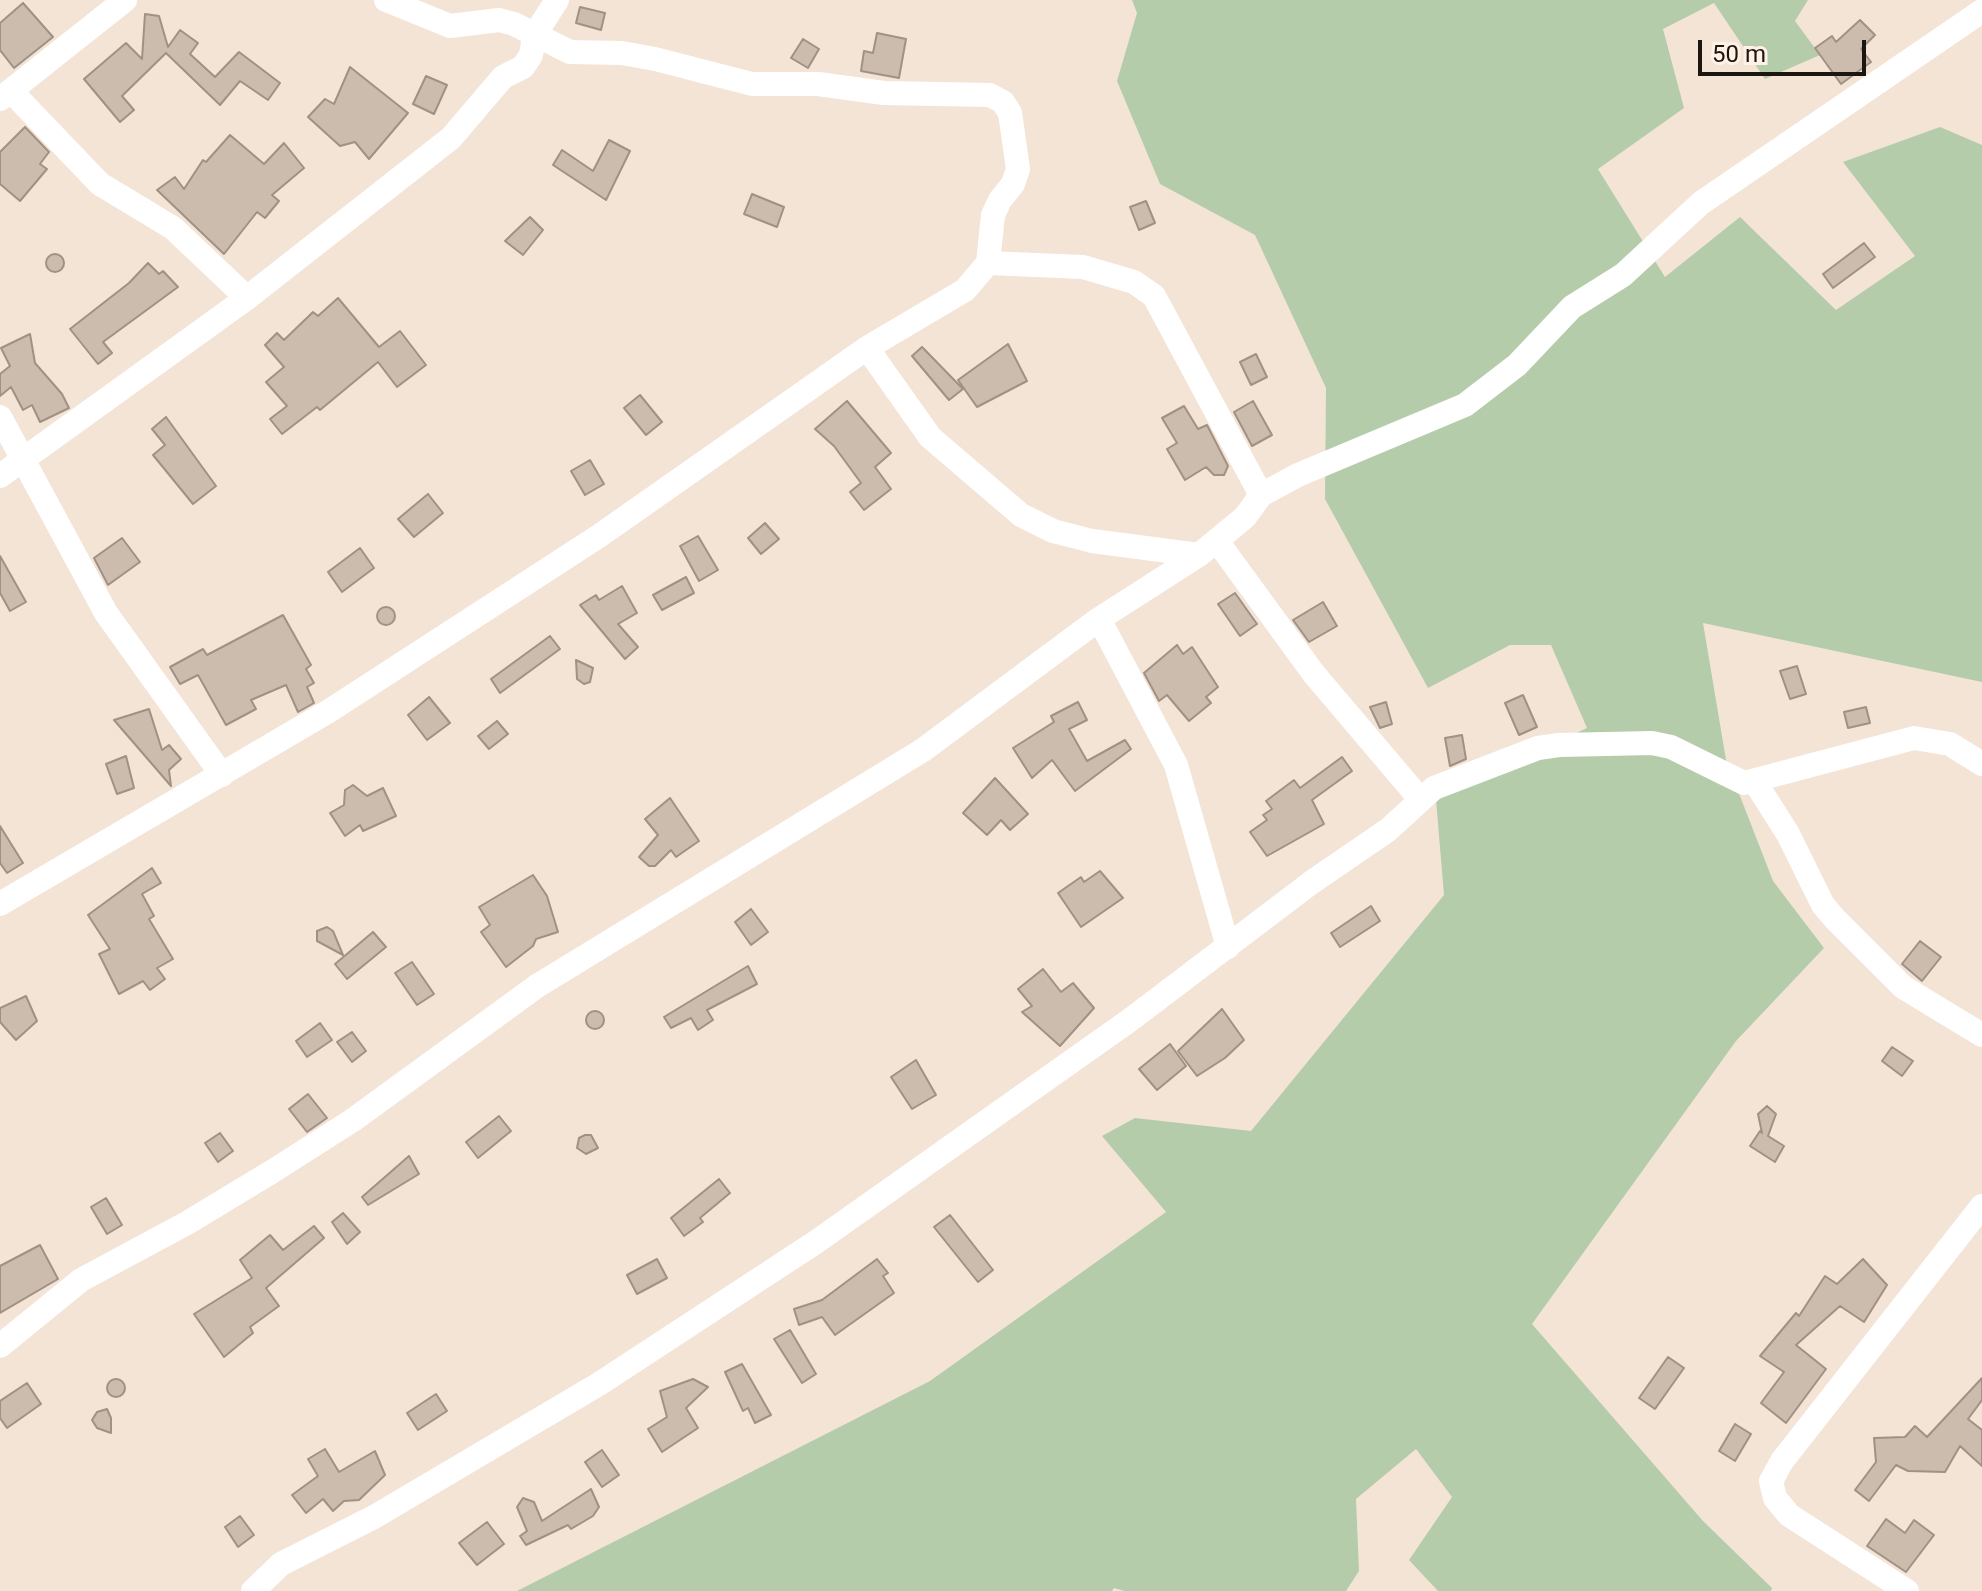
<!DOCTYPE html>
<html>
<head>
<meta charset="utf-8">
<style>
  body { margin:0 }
  #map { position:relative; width:1982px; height:1591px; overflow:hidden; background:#f4e4d6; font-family:Roboto,sans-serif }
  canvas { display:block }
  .scale { position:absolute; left:1698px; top:40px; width:168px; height:36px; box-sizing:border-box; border:4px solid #1c1611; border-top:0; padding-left:10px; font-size:24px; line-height:28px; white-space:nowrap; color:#1c1611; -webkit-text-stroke:6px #fff1e6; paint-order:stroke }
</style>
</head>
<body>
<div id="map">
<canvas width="1982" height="1591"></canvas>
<div class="scale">50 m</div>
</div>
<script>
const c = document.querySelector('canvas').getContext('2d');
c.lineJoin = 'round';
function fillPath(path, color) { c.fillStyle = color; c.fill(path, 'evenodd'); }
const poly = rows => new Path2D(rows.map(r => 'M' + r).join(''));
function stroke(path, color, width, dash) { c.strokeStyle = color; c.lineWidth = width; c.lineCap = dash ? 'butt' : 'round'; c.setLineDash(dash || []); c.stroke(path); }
fillPath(poly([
  [1132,0,1808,0,1795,21,1820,55,1765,79,1714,3,1663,29,1684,108,1598,169,1665,277,1740,217,1836,310,1915,256,1843,162,1940,127,1982,145,1982,682,1703,623,1726,760,1773,881,1824,948,1736,1041,1532,1324,1703,1521,1772,1588,1771,1591,1438,1591,1409,1560,1452,1497,1416,1449,1356,1499,1359,1571,1346,1591,1124,1591,1114,1588,1112,1591,517,1591,930,1381,1166,1212,1102,1136,1135,1118,1251,1131,1444,895,1436,800,1587,728,1551,645,1510,645,1428,688,1325,499,1326,388,1255,235,1160,184,1117,81,1137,13]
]), '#b5ccab');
const building = poly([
  [23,3,53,37,14,68,0,50,0,23,23,3],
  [580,7,605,13,601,30,576,23,580,7],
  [145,14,159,16,168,47,180,30,198,43,190,54,215,77,239,52,280,83,268,100,240,81,220,105,166,53,122,96,134,110,120,122,84,79,126,43,142,59,145,14],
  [1860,20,1875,35,1861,49,1871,62,1841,84,1815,48,1832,36,1836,42,1860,20],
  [877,33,906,39,899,78,861,71,864,51,873,53,877,33],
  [803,39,819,49,808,68,791,58,803,39],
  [350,67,408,113,369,159,355,142,340,146,308,117,325,99,334,104,350,67],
  [426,76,447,85,434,114,413,104,426,76],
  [25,127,49,152,40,164,47,169,20,201,0,184,0,152,25,127],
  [230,135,264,164,284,143,304,168,272,195,279,201,265,218,257,212,224,254,157,190,175,177,184,189,203,160,206,162,230,135],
  [609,140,630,151,606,200,553,165,562,150,593,171,609,140],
  [752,194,784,207,777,227,744,214,752,194],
  [1146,201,1155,223,1139,230,1130,207,1146,201],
  [530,217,543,230,523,255,505,241,530,217],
  [1864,243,1875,257,1833,288,1823,274,1864,243],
  '46 263a9 9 0 1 1 18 0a9 9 0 1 1-18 0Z',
  [148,263,159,274,163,271,178,287,103,342,112,353,98,364,70,329,129,283,148,263],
  [338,298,379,347,400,331,426,365,397,387,378,362,320,410,317,407,282,434,270,419,287,406,266,382,284,367,265,345,277,333,284,340,313,312,318,316,338,298],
  [30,334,35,363,62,394,69,408,40,422,32,405,23,410,11,387,0,396,0,374,10,366,1,348,30,334],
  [1008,344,1027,381,977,407,958,380,1008,344],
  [922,347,963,389,949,400,912,356,922,347],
  [1256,354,1267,377,1251,385,1240,362,1256,354],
  [640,395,662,422,646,435,624,408,640,395],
  [847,401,891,453,875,467,891,489,864,510,850,492,861,483,834,446,815,429,847,401],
  [1253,401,1272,435,1252,446,1234,412,1253,401],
  [1184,406,1198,429,1207,425,1228,466,1224,475,1214,475,1206,467,1185,480,1167,449,1177,443,1162,418,1184,406],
  [166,417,216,486,193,504,153,455,165,445,152,429,166,417],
  [590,460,604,484,585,495,571,471,590,460],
  [428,494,443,513,414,537,398,519,428,494],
  [765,523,779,539,761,554,748,538,765,523],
  [698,536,718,570,699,581,680,546,698,536],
  [122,538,140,562,108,585,94,558,122,538],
  [360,548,374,568,342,592,328,572,360,548],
  [0,556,26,602,10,611,0,593,0,556],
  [686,577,694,593,662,610,653,595,686,577],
  [622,586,637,613,618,624,638,647,625,659,580,605,596,595,599,600,622,586],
  [1235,593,1257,624,1240,636,1218,604,1235,593],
  [1323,602,1337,626,1309,642,1293,620,1323,602],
  '377 616a9 9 0 1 1 18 0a9 9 0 1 1-18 0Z',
  [283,615,311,665,306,669,314,683,307,687,314,703,298,712,286,685,251,700,256,709,226,725,198,675,180,684,170,667,203,649,207,655,283,615],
  [550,636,560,649,500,693,491,679,550,636],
  [1177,645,1183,654,1192,647,1218,687,1206,697,1211,703,1189,721,1167,695,1159,701,1144,673,1177,645],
  [576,660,593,668,590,682,584,684,577,679,576,660],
  [1797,666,1806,694,1790,699,1780,671,1797,666],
  [1523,695,1537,727,1519,735,1505,703,1523,695],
  [429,697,450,723,427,740,408,715,429,697],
  [1078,702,1087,720,1069,729,1087,761,1125,740,1131,749,1075,791,1052,760,1032,778,1013,748,1054,722,1051,716,1078,702],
  [1386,702,1392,724,1380,728,1370,707,1386,702],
  [1866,707,1870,723,1848,728,1844,712,1866,707],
  [149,709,162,750,169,745,181,759,169,770,171,786,114,720,149,709],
  [497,721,508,734,489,749,478,736,497,721],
  [1462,735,1466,759,1450,766,1445,738,1462,735],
  [126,756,134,788,117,794,106,764,126,756],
  [1342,757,1352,771,1312,800,1324,824,1267,856,1250,832,1267,820,1263,815,1272,809,1266,801,1294,780,1300,788,1342,757],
  [995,778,1028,814,1010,830,1001,820,987,835,963,813,995,778],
  [353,785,367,796,383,788,396,816,363,831,360,825,345,836,330,813,344,805,345,790,353,785],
  [670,798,699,841,676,857,671,850,655,866,649,866,639,857,658,835,645,819,670,798],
  [0,826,23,863,7,873,0,863,0,826],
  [152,868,161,883,142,894,154,916,149,919,173,959,157,968,165,979,150,990,143,981,119,994,99,954,110,949,88,915,152,868],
  [1100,871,1123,898,1081,927,1058,893,1081,877,1084,882,1100,871],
  [533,875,547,896,558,932,536,939,533,946,506,967,481,932,490,925,479,907,533,875],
  [1371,906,1380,921,1340,947,1331,933,1371,906],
  [751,909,768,932,751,945,735,922,751,909],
  [327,927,333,931,343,955,317,941,317,931,327,927],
  [373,932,386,947,347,979,335,964,373,932],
  [1920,941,1941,957,1922,981,1902,964,1920,941],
  [412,962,434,994,417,1005,395,973,412,962],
  [748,966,757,984,707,1010,713,1020,698,1030,691,1018,671,1028,664,1017,748,966],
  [1043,969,1061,992,1073,983,1094,1008,1060,1046,1022,1012,1032,1006,1018,989,1043,969],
  [26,996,37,1021,16,1040,0,1022,0,1008,26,996],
  [1222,1009,1244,1040,1225,1058,1197,1076,1178,1051,1222,1009],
  '586 1020a9 9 0 1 1 18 0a9 9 0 1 1-18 0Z',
  [320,1023,332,1040,307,1057,296,1041,320,1023],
  [352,1032,366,1051,352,1062,337,1042,352,1032],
  [1170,1044,1186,1066,1157,1090,1139,1069,1170,1044],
  [1892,1047,1913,1061,1902,1076,1882,1061,1892,1047],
  [916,1060,936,1095,912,1109,891,1077,916,1060],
  [308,1094,327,1118,307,1132,289,1109,308,1094],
  [1767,1106,1776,1114,1768,1136,1784,1146,1775,1162,1750,1146,1760,1131,1762,1133,1758,1114,1767,1106],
  [499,1116,511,1131,478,1158,466,1142,499,1116],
  [220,1133,233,1151,218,1162,205,1143,220,1133],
  [585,1135,591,1135,598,1148,586,1154,577,1148,579,1138,585,1135],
  [409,1156,419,1174,368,1205,362,1197,409,1156],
  [719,1179,730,1193,700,1218,703,1222,684,1236,671,1218,719,1179],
  [106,1198,122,1225,107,1234,91,1207,106,1198],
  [343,1213,360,1232,347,1244,332,1222,343,1213],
  [950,1215,993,1270,978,1282,934,1227,950,1215],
  [314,1226,324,1238,266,1288,279,1306,250,1327,253,1333,224,1357,194,1314,252,1278,240,1260,270,1235,283,1250,314,1226],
  [40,1245,58,1279,0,1313,0,1266,40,1245],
  [657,1259,667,1278,637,1294,627,1275,657,1259],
  [877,1259,888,1273,883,1276,894,1293,835,1335,822,1317,799,1325,794,1309,822,1300,877,1259],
  [1863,1259,1887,1285,1864,1322,1840,1306,1796,1345,1826,1369,1786,1423,1761,1403,1784,1372,1760,1356,1796,1313,1799,1316,1825,1276,1837,1284,1863,1259],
  [790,1330,816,1374,802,1383,774,1339,790,1330],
  [1668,1357,1684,1368,1655,1409,1639,1398,1668,1357],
  [742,1364,771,1415,755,1423,748,1408,743,1411,725,1372,742,1364],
  [1982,1378,1982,1400,1968,1419,1982,1430,1982,1466,1960,1446,1945,1472,1908,1471,1896,1465,1869,1501,1855,1490,1876,1462,1874,1438,1905,1437,1915,1426,1927,1437,1982,1378],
  '107 1388a9 9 0 1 1 18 0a9 9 0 1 1-18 0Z',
  [693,1379,708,1387,686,1408,698,1428,662,1452,648,1429,667,1417,660,1391,693,1379],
  [27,1383,41,1404,7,1428,0,1418,0,1401,27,1383],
  [436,1394,447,1411,418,1430,407,1413,436,1394],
  [107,1409,111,1418,111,1433,97,1428,92,1420,97,1412,107,1409],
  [1735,1424,1751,1434,1735,1461,1719,1451,1735,1424],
  [325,1449,339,1472,375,1451,385,1475,359,1500,344,1501,333,1511,323,1499,306,1513,292,1495,318,1476,308,1459,325,1449],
  [602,1450,619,1475,602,1487,585,1462,602,1450],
  [591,1489,599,1507,593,1516,571,1529,568,1525,526,1545,520,1536,527,1531,517,1507,523,1498,534,1502,542,1521,591,1489],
  [240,1516,254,1535,238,1547,225,1527,240,1516],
  [1886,1519,1905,1533,1914,1520,1934,1535,1906,1572,1867,1546,1886,1519],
  [487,1522,504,1544,477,1565,459,1543,487,1522]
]);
fillPath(building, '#ccbcae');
stroke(building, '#a09184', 2);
stroke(poly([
  [11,91,100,184,173,228,247,298],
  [0,99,125,0],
  [988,263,1083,267,1134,282,1154,296,1261,495],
  [867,348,930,437,1021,515,1053,531,1092,541,1199,555],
  [0,417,106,613,222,775],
  [0,476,247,298,451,138,503,77,523,67,531,55,534,36,557,0],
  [1217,541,1314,674,1420,799],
  [1099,619,1176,765,1228,947],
  [1755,782,1788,834,1823,905,1835,919,1903,987,1982,1035],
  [0,904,329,711,599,536,867,348,965,290,988,263,993,215,1000,200,1013,184,1018,169,1010,113,1003,102,990,95,884,93,818,84,752,84,655,59,622,53,570,52,514,24,499,20,450,26,386,0],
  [0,1346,81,1280,187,1223,273,1171,353,1120,537,986,923,750,1099,619,1199,555,1245,517,1261,495,1298,475,1465,405,1517,365,1572,307,1623,275,1701,203,1982,11],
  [253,1591,281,1564,374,1517,599,1384,816,1242,1130,1020,1312,882,1388,830,1434,788,1538,748,1559,745,1652,743,1671,747,1744,783,1914,738,1950,744,1982,764],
  [1907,1591,1789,1515,1775,1498,1771,1481,1782,1461,1982,1206]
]), '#fff', 24);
</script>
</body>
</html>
